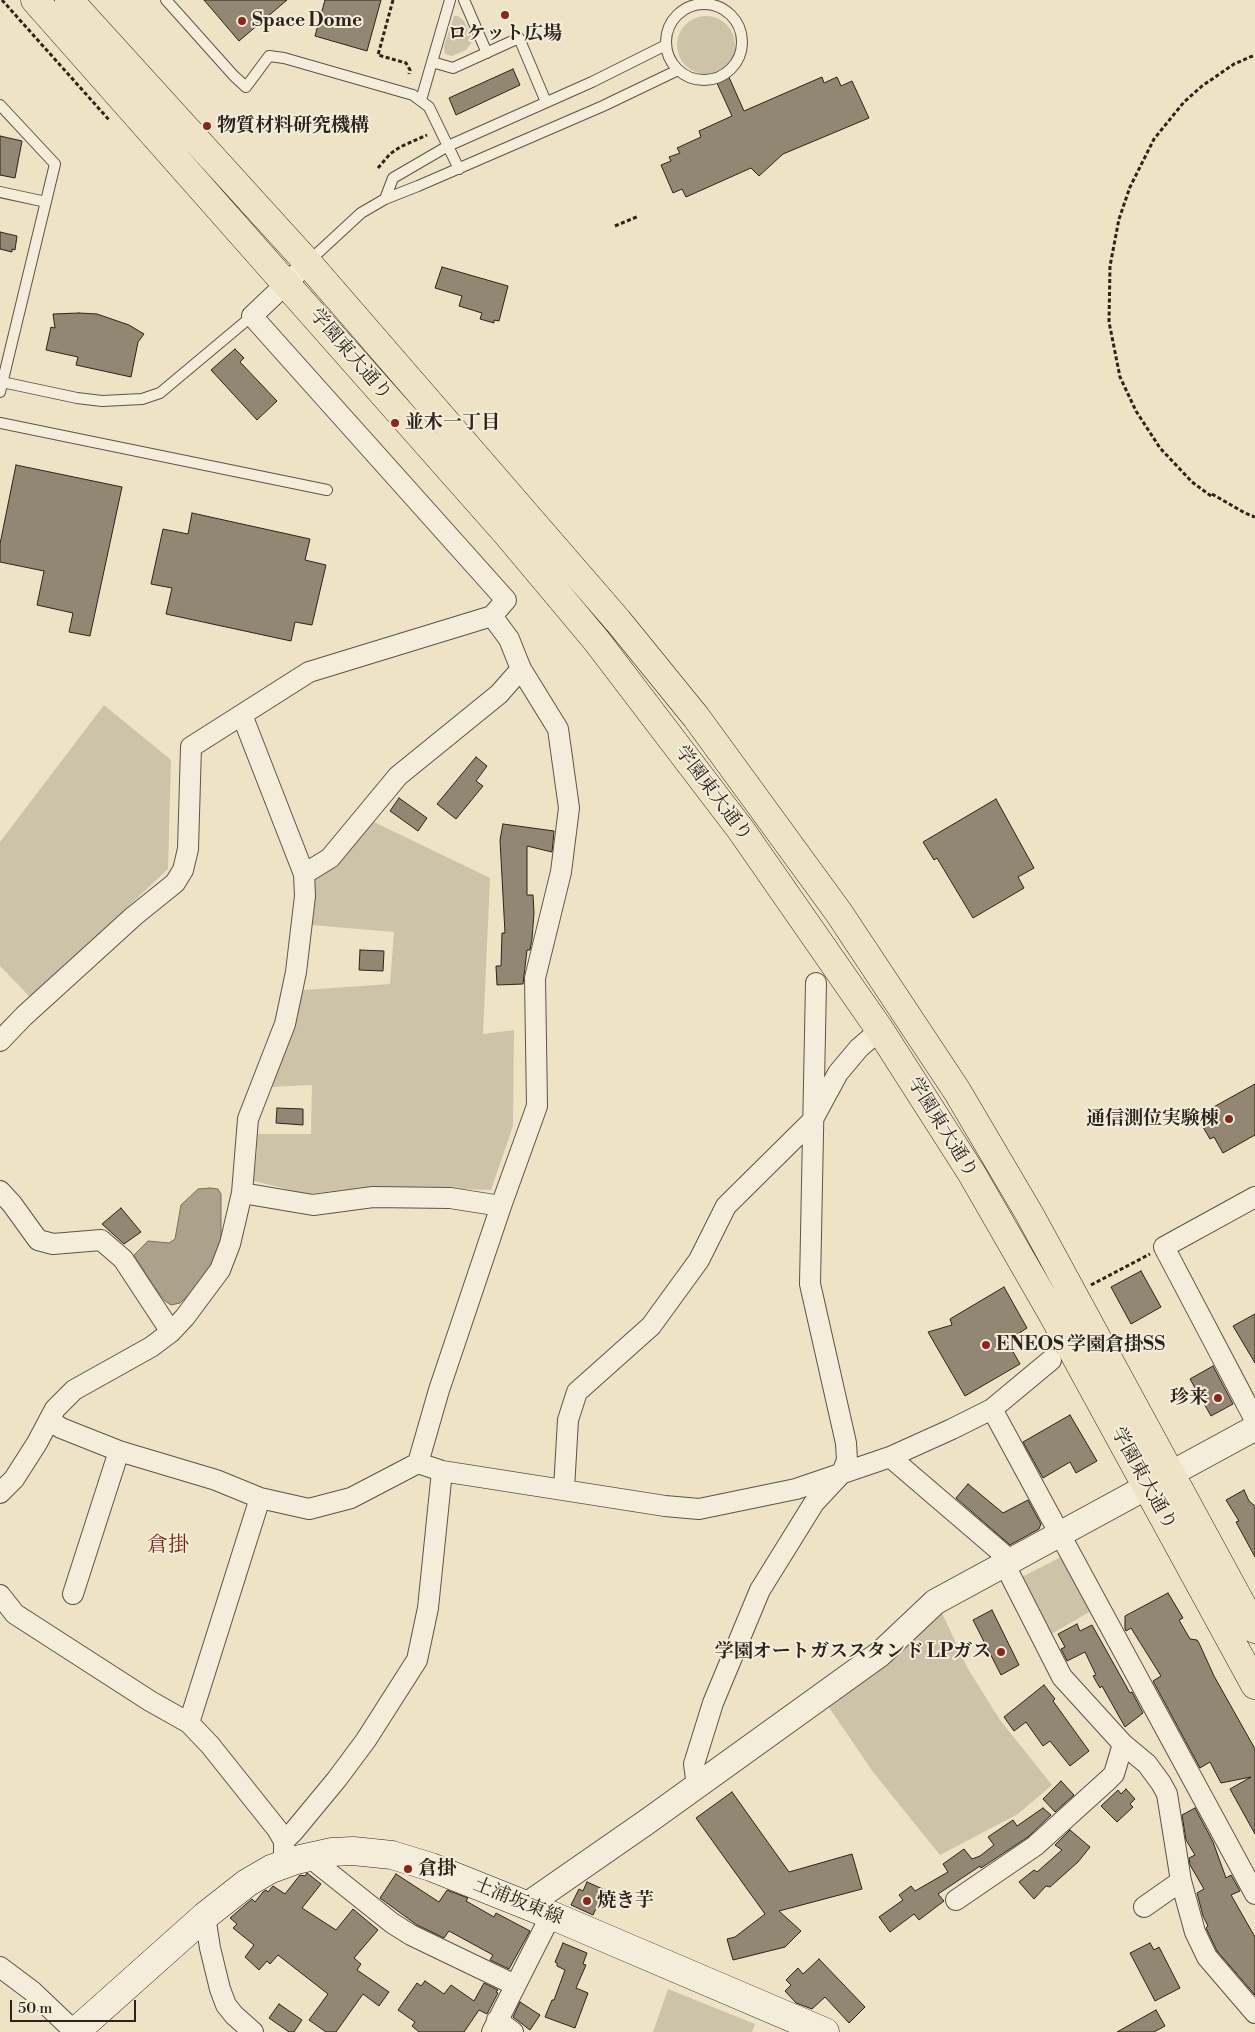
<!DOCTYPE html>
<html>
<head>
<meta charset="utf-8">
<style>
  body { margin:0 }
  #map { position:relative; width:1255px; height:2032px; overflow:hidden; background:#eee3c5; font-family:"Libre Bodoni",serif }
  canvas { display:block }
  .scale { position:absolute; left:10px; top:2000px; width:126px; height:22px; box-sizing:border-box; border:2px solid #2c241b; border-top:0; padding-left:6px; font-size:15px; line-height:18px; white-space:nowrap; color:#2c241b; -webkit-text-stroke:4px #f4edd9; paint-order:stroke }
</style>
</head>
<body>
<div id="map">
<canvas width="1255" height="2032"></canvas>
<div class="scale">50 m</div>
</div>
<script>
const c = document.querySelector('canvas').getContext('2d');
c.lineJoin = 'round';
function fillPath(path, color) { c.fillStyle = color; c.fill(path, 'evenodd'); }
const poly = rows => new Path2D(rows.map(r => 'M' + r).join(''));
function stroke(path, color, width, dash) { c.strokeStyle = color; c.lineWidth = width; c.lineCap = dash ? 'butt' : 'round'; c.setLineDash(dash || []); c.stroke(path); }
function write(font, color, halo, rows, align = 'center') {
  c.font = font + ' "Libre Bodoni","Noto Serif JP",serif'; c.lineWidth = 4; c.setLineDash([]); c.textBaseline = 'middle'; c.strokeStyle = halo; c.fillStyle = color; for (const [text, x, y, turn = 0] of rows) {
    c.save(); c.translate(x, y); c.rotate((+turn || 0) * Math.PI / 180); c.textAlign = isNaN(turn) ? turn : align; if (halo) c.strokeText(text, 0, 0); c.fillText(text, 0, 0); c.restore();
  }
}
fillPath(poly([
  '677 45a29 29 0 1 1 58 0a29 29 0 1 1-58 0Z',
  [454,16,458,16,464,21,471,36,472,42,466,50,452,56,445,54,444,46],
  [104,705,171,760,168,869,31,998,0,966,0,842],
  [374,822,490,878,483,1034,514,1030,513,1126,491,1190,373,1186,307,1194,254,1181,258,1134,311,1134,312,1085,270,1087,304,990,390,984,394,932,311,925,312,878],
  [1061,1557,1091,1611,1048,1636,1018,1579],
  [942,1613,968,1669,1000,1720,1052,1785,1018,1814,940,1855,873,1772,826,1703],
  [668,1989,755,2024,752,2032,653,2032]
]), '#cdc3a8');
const water = poly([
  [210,1188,218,1189,221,1194,221,1238,217,1257,197,1287,180,1303,171,1305,165,1301,153,1285,134,1255,148,1241,169,1243,175,1239,181,1205,198,1189,210,1188]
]);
fillPath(water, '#aca28b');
stroke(water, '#79705e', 1);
const building = poly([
  [204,0,287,0,239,41,204,0],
  [325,0,381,0,367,51,315,36,325,0],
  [513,69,520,85,456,115,449,98,513,69],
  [728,75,744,111,822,77,824,83,837,77,841,86,852,81,869,118,783,154,759,176,751,168,686,197,682,189,673,193,661,165,671,161,669,157,680,153,677,148,701,137,699,131,732,116,716,81,728,75],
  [0,136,22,141,15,178,0,175,0,136],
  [0,232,17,236,15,250,12,249,12,252,0,249,0,232],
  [442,267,508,286,499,321,494,320,494,323,480,319,482,313,459,306,462,296,435,288,442,267],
  [79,313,97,314,129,325,144,334,138,342,131,377,76,365,78,357,46,350,51,327,55,328,53,314,79,313],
  [235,349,244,358,240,362,277,401,257,420,211,370,235,349],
  [16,465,122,487,90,636,69,632,73,613,37,605,44,571,0,562,0,544,16,465],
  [192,513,310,539,305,560,326,565,312,625,295,622,291,641,166,614,172,588,151,584,163,529,188,534,192,513],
  [476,757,487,766,476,781,483,786,456,819,437,804,476,757],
  [399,798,427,818,418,831,390,811,399,798],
  [996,799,1034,868,1018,877,1024,888,973,918,937,858,934,860,923,842,996,799],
  [503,824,554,831,552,852,527,846,527,895,533,895,534,913,532,939,530,950,527,950,523,984,497,985,496,966,501,966,502,933,505,933,500,840,503,824],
  [360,950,384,951,383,971,359,970,360,950],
  [1255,1084,1255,1135,1223,1153,1214,1137,1210,1139,1203,1127,1207,1124,1201,1114,1255,1084],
  [277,1108,303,1109,303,1125,276,1123,277,1108],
  [121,1208,141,1232,124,1244,102,1224,121,1208],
  [1141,1271,1161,1307,1131,1324,1111,1287,1141,1271],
  [1004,1287,1027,1328,1007,1341,1020,1364,965,1396,928,1332,952,1325,950,1319,1004,1287],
  [1255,1314,1255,1363,1233,1326,1255,1314],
  [1213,1366,1233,1404,1211,1416,1190,1379,1213,1366],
  [1070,1415,1097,1461,1076,1473,1070,1462,1043,1478,1023,1442,1070,1415],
  [968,1484,1003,1513,1028,1500,1041,1524,1039,1529,1010,1545,956,1498,968,1484],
  [1244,1490,1249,1501,1255,1506,1255,1557,1236,1522,1239,1521,1226,1500,1244,1490],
  [1168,1593,1183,1618,1179,1620,1190,1639,1197,1640,1199,1643,1214,1676,1255,1749,1255,1834,1230,1789,1251,1777,1221,1783,1210,1762,1200,1768,1153,1681,1161,1676,1131,1628,1126,1631,1125,1629,1125,1616,1168,1593],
  [992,1610,1019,1665,1001,1675,973,1620,992,1610],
  [1077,1624,1080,1631,1092,1625,1130,1693,1132,1692,1143,1713,1125,1727,1102,1686,1100,1688,1093,1676,1096,1675,1085,1652,1067,1661,1061,1649,1065,1647,1058,1634,1077,1624],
  [1044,1685,1055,1699,1053,1701,1089,1751,1070,1766,1050,1741,1043,1746,1026,1722,1014,1731,1004,1717,1044,1685],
  [1061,1781,1074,1795,1055,1812,1043,1799,1061,1781],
  [1126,1789,1135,1799,1130,1804,1133,1807,1117,1822,1101,1806,1118,1790,1121,1794,1126,1789],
  [732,1792,789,1872,852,1854,862,1889,779,1911,801,1931,785,1947,733,1960,727,1939,735,1937,765,1914,696,1818,732,1792],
  [1043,1808,1051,1815,1028,1837,981,1868,980,1866,938,1894,944,1901,919,1920,914,1914,890,1932,879,1917,903,1900,899,1895,911,1886,915,1891,948,1872,943,1864,964,1849,972,1859,980,1856,994,1845,988,1837,1013,1820,1017,1826,1043,1808],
  [1195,1808,1213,1842,1226,1878,1231,1875,1240,1891,1231,1895,1255,1937,1255,1995,1217,1951,1206,1928,1208,1926,1203,1916,1197,1893,1204,1889,1190,1865,1189,1858,1195,1855,1186,1840,1182,1815,1195,1808],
  [1070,1830,1090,1847,1078,1862,1050,1887,1046,1886,1034,1899,1019,1882,1034,1870,1037,1872,1062,1850,1055,1845,1070,1830],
  [307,1873,321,1884,302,1908,336,1930,353,1909,378,1930,354,1958,361,1964,357,1970,389,1992,379,2006,363,1994,336,2032,326,2032,309,2020,328,1994,278,1955,270,1964,267,1961,259,1970,245,1957,254,1945,233,1928,237,1924,230,1918,252,1899,255,1902,263,1892,266,1890,268,1892,273,1886,285,1894,300,1875,305,1876,307,1873],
  [396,1874,439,1902,447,1890,468,1898,466,1901,494,1917,496,1913,530,1931,509,1969,490,1960,493,1955,449,1931,444,1938,417,1925,380,1898,396,1874],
  [587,1882,605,1890,593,1915,571,1905,579,1889,583,1891,587,1882],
  [563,1943,587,1953,583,1964,586,1965,576,1988,588,1993,575,2028,545,2017,552,2000,554,2000,565,1970,557,1966,557,1963,555,1962,563,1943],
  [1150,1943,1154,1950,1159,1947,1180,1988,1155,2001,1130,1953,1150,1943],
  [819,1959,865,2007,849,2023,825,1997,812,2009,796,2003,785,1991,791,1985,786,1980,798,1968,803,1974,819,1959],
  [425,1981,444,1994,451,1985,474,2001,484,1983,498,1990,496,1992,498,1993,487,2014,479,2010,464,2032,419,2032,412,2026,415,2022,398,2010,417,1983,421,1986,425,1981],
  [520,2002,540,2015,530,2030,513,2017,520,2002],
  [279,2004,302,2020,294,2032,289,2032,269,2018,279,2004],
  [1156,2010,1165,2026,1154,2032,1117,2032,1156,2010]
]);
fillPath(building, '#918773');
stroke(building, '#2c241b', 1);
const service = poly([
  [166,0,234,76,246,87,269,56,284,58,413,95,429,107,459,169],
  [464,0,487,53],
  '666 42a38 38 0 1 1 76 0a38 38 0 1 1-76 0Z',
  [666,45,592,82,448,146,393,178,385,199,418,186,603,106,678,70],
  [432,62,453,68,519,38,546,102],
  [421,100,450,0],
  [0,105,55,164,0,392],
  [0,192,46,202],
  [308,262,361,213,385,199],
  [2,382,77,398,102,401,142,399,160,393,252,316],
  [0,423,327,490]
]);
const minor = poly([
  [304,874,330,858,398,776,499,694,521,669],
  [0,1041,24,1016,134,916,175,883,183,870,188,849,191,747,309,672,492,616,506,600,252,316,308,263],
  [0,1191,12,1204,38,1240,53,1244,101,1240,123,1259,171,1332],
  [242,1193,313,1205,373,1197,450,1198,501,1206],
  [1255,1197,1164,1247,1255,1420],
  [992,1409,1255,1894],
  [49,1420,61,1428,119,1451,216,1480,260,1498,309,1509,351,1498,418,1463,439,1390,501,1206,537,1106,535,978,561,872,569,808,558,729,521,669,509,639,492,616],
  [890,1457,1002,1553,1009,1573,1062,1677,1123,1744,1147,1764,1161,1783,1167,1794,1181,1881,1195,1932,1207,1957,1255,2013],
  [418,1463,442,1471,665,1506,699,1509,796,1489,890,1457,952,1429,992,1409,1051,1360],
  [564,1489,568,1420,577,1392,651,1326,699,1260,726,1206,812,1121,838,1073,859,1048,880,1030],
  [0,1493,14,1479,37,1443,55,1409,74,1390,151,1347,171,1332,185,1317,220,1270,230,1244,242,1193,248,1119,285,1024,296,972,305,896,304,874,242,715],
  [73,1594,119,1451],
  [0,1595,15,1614,150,1701,189,1723,210,1745,277,1829,284,1841],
  [189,1723,260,1498],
  [697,1786,694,1764,713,1703,760,1590,814,1503,842,1473,847,1460,846,1443,810,1284,816,983],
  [308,1856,392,1923,411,1935,515,1985],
  [284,1864,284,1841,294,1831,337,1779,366,1740,417,1660,428,1608,442,1471],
  [956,1900,1035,1846,1108,1780,1114,1774,1123,1744],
  [1144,1907,1181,1881],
  [205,1916,210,1948,220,1989,226,2005,234,2015,253,2032],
  [0,1967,32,1991,75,2032],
  [497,2020,513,2032],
  [492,2032,551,1915]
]);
const tertiary = poly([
  [527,1905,648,1821,880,1654,935,1602,1255,1428]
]);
const secondary = poly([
  [75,2032,205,1916,247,1883,271,1869,296,1860,332,1852,353,1851,392,1855,431,1867,551,1915,825,2032]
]);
const primary = poly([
  [35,0,508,535,596,640,741,830,880,1030,972,1174,1053,1315,1255,1685],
  [69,0,308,263,618,621,696,717,839,913,957,1091,1030,1215,1255,1629]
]);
stroke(service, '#5c5446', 12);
stroke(minor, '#5c5446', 22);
stroke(tertiary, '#5c5446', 27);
stroke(secondary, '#2c241b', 29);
stroke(primary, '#2c241b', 29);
stroke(poly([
  [2,0,110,121],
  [393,0,378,55,406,63,410,70,409,74],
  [378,168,390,154,400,147,427,135],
  [615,226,639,216],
  [1212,494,1245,513,1255,517],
  [1211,496,1192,482,1160,448,1136,411,1120,377,1109,322,1110,266,1119,219,1130,187,1154,139,1184,102,1202,86,1234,64,1255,55],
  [1091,1285,1150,1254]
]), '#2c241b', 3, [4, 2.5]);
stroke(service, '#f4edd9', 10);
stroke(minor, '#f4edd9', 20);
stroke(tertiary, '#f4edd9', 25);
stroke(secondary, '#f4edd9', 28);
stroke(primary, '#eee3c5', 28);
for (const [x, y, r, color] of [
  [505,15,5,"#8f2418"],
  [242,21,5,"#8f2418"],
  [207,126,5,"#8f2418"],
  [395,423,5,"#8f2418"],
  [1229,1119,5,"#8f2418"],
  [986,1345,5,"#8f2418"],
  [1218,1398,5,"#8f2418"],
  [1001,1652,5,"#8f2418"],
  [408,1869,5,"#8f2418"],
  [587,1901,5,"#8f2418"]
]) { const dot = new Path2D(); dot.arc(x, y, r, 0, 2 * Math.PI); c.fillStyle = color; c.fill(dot); stroke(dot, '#f4edd9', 2); }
write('bold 19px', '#2c241b', '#f4edd9', [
  ["Space Dome",252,21],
  ["ロケット広場",505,34,"center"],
  ["物質材料研究機構",217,126],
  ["並木一丁目",405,423],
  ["通信測位実験棟",1219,1119,"right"],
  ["ENEOS 学園倉掛SS",996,1345],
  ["珍来",1208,1398,"right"],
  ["学園オートガススタンド LPガス",991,1652,"right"],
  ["倉掛",418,1869],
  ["焼き芋",597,1901]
], 'left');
write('19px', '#2c241b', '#f4edd9', [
  ["学園東大通り",350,355,49],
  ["学園東大通り",713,794,53],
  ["学園東大通り",942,1128,58],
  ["学園東大通り",1143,1479,61],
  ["土浦坂東線",518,1902,22]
]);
write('21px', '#7a1f14', '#f4edd9', [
  ["倉掛",168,1546]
]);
</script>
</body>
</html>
